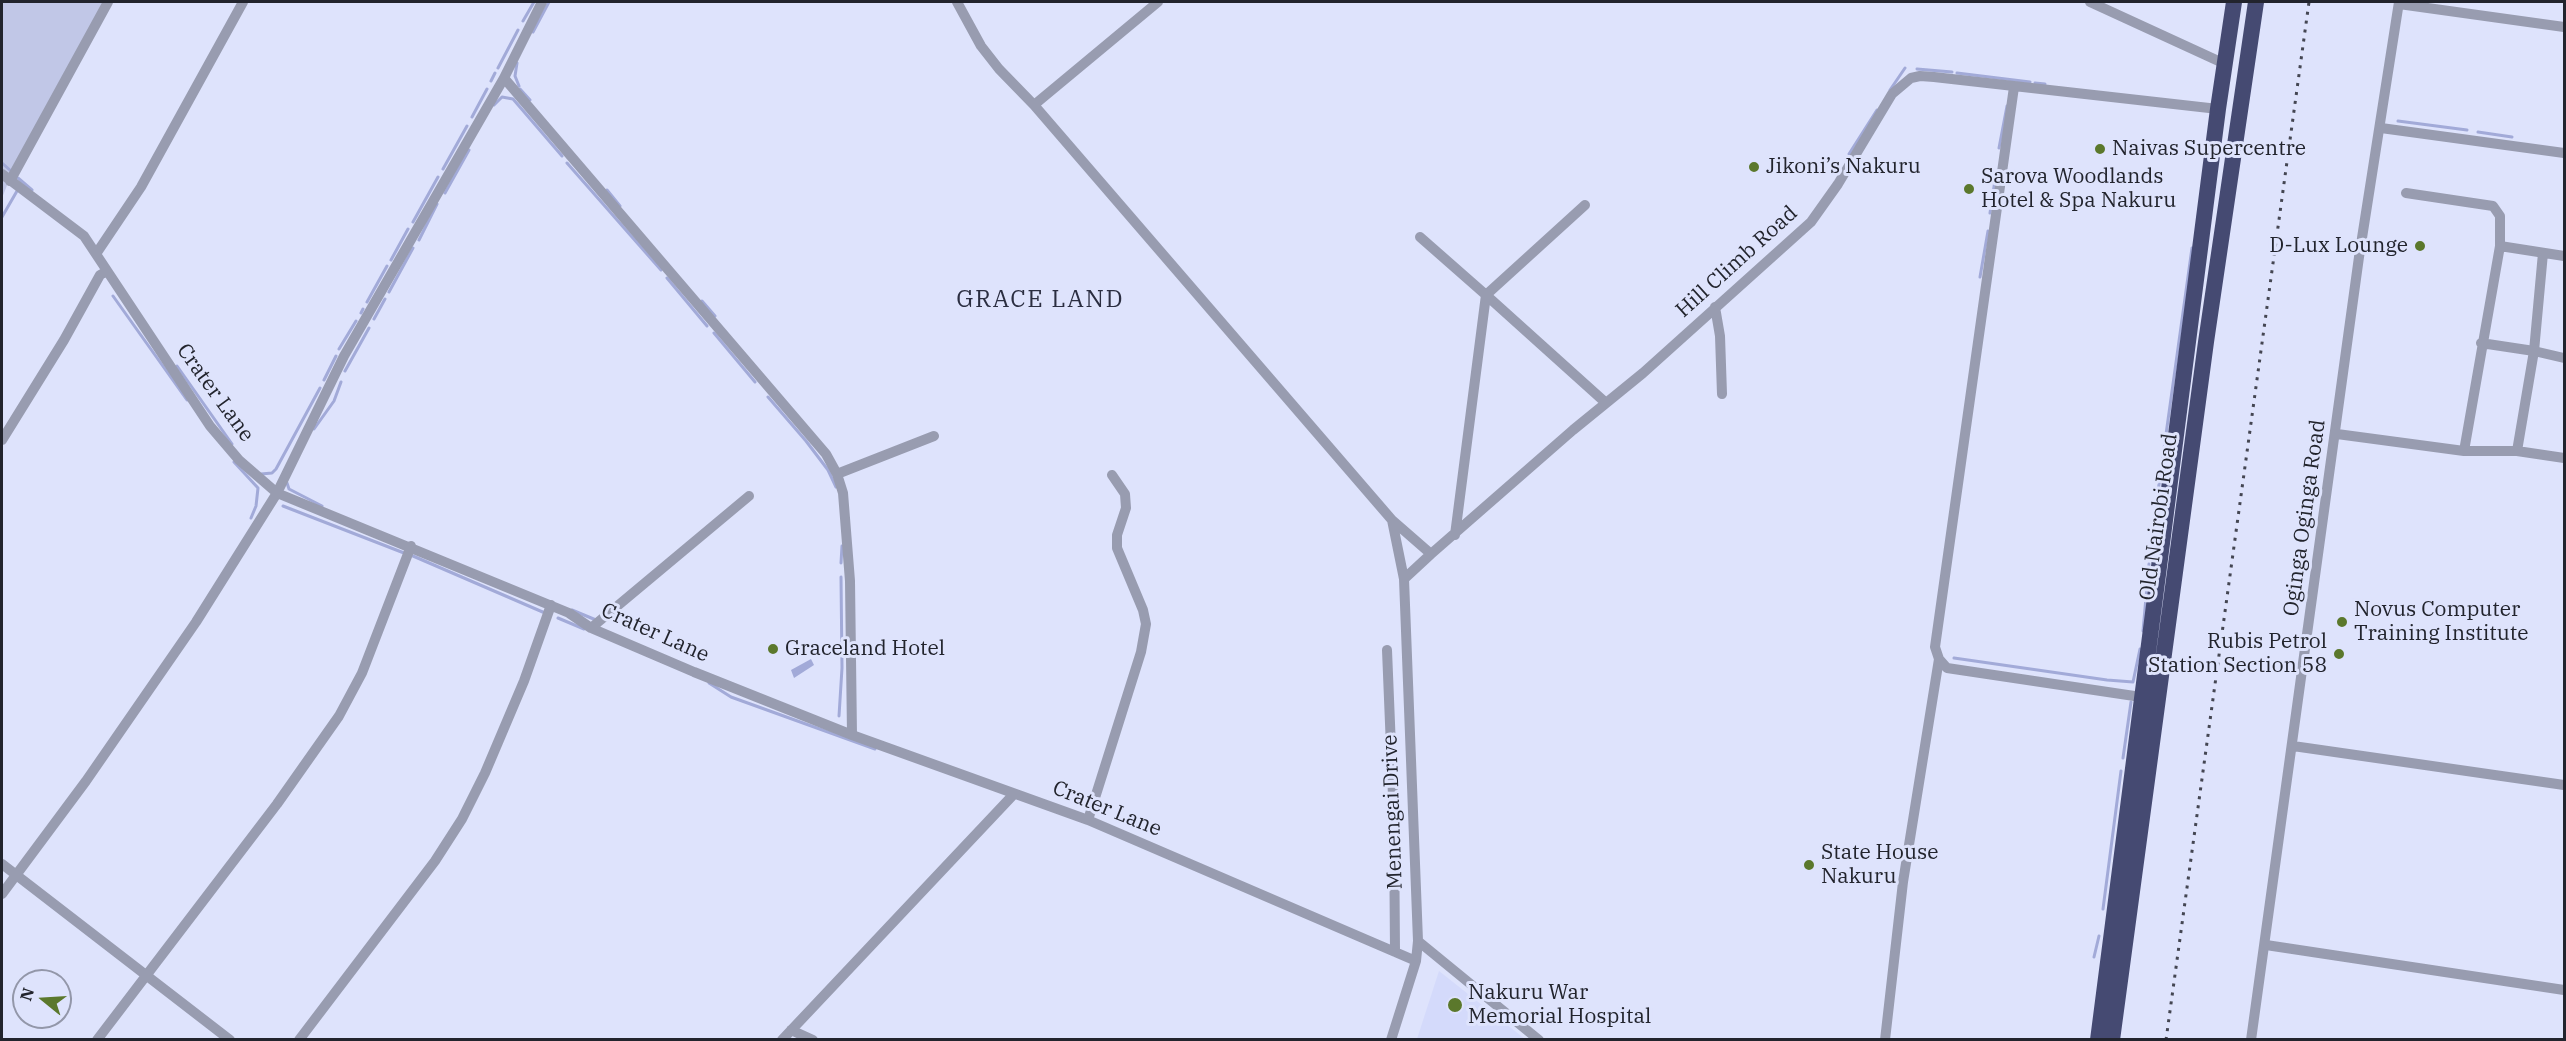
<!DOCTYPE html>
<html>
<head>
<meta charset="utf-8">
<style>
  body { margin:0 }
  #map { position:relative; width:2566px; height:1041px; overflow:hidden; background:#dee3fc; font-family:"IBM Plex Serif",serif }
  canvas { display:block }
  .frame { position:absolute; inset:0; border:3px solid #22242d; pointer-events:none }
  .north { position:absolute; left:12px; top:969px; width:60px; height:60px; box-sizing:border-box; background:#dee3fc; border:2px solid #9397a9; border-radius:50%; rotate:288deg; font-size:16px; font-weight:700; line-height:24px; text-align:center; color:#22242d }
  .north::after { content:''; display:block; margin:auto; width:21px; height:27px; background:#5b782c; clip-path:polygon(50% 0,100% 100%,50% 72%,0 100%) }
</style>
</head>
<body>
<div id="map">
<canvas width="2566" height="1041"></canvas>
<div class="frame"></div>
<div class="north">N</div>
</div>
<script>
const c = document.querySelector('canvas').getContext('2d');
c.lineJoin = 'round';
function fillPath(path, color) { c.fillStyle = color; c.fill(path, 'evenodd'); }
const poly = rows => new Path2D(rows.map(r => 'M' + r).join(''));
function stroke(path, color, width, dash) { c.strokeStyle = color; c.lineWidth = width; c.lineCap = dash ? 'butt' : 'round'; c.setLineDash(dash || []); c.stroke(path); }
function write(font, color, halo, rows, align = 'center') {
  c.font = font + ' "IBM Plex Serif",serif'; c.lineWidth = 6; c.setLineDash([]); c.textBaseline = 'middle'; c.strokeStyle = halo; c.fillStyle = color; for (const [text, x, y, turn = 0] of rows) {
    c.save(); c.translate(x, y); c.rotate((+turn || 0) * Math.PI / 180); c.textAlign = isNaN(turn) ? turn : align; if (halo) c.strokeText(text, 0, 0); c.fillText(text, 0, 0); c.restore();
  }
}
fillPath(poly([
  [1439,971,1525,1039,1417,1039]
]), '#d4dafb');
fillPath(poly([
  [2,2,104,2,12,173,2,198]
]), '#c1c7e7');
fillPath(poly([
  [811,659,814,665,794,678,791,670]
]), '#a2aad8');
stroke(poly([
  [523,21,534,2],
  [533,32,549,2],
  [517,63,515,76,519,86],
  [498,68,518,30],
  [1917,69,1952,72],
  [1957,73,2030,82],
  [491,81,495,73],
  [2035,83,2045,84],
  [520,89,530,100],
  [1890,90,1905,68],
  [494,105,502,97,513,99,562,156],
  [472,117,487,89],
  [2398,121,2467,130],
  [2478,132,2512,137],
  [1999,148,2007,106],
  [1849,154,1877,110],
  [2,163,11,171],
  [567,163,661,270],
  [443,169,467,126],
  [18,178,32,190],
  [607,190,620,206],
  [445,193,469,150],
  [1990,213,1995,180],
  [2,217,17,191],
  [413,222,438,177],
  [419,240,437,204],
  [391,260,408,229],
  [1980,277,1988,231],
  [667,278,707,326],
  [389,292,413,248],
  [113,296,187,400],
  [702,301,715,316],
  [367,302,387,266],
  [361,313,363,309],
  [374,319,385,299],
  [714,333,755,382],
  [339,349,356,321],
  [177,366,232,444],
  [345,371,369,328],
  [324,380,336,356],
  [768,397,806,441,828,470,836,487],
  [314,429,334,401,341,382],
  [234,462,258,488,256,506,251,518],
  [261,474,272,473,276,469,320,388],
  [287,483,289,489,322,506],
  [283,506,404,553],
  [2150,549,2192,248],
  [413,556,545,613],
  [841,563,842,546],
  [572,610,596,620],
  [558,618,584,629],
  [2143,631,2149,564],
  [1954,658,2107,680,2133,682,2140,649],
  [709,683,731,697,875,749],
  [839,716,842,668,841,577],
  [2123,758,2131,702],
  [2103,909,2121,771],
  [2094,957,2099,936]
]), '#a2aad8', 3);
stroke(poly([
  [957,2,981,46,999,69,1034,105,1392,520,1404,579,1418,941,1416,961,1391,1040],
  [2090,2,2225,64],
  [2399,4,2564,27],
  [504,78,826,454,837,474,843,493,850,581,852,735],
  [2014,87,1935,647,1939,659,1947,668,2141,697],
  [1034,105,1158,2],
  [2381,128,2564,153],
  [2,174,84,236,210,426,239,460,277,493,569,613,591,628,694,672,852,735,1088,820,1416,961],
  [10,181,108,2],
  [2406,193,2493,206,2500,216,2500,246,2464,451],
  [1585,205,1486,295,1606,403],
  [1420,237,1486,295,1455,535],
  [2500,246,2564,256],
  [96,254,141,187,243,2],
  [1715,307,1720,336,1722,394],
  [2481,343,2534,351,2564,358],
  [2337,434,2464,451,2517,451,2564,458],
  [2,440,64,340,100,275,107,271],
  [2517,451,2534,351,2543,253],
  [837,474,934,436],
  [1392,520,1431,554,1404,579],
  [1431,554,1573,430,1643,373,1811,222,1838,184,1892,94,1911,78,1920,76,1934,77,2218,109],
  [591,628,749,496],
  [1387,650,1394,821,1395,952],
  [2293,746,2564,785],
  [1088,820,1141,652,1146,624,1143,610,1117,548,1117,535,1126,508,1125,494,1112,475],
  [2,864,230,1040],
  [2,894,86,781,196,622,277,493,344,356,504,78,542,2],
  [1418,941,1539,1040],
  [2266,945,2564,990],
  [791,1030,813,1040],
  [97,1040,277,804,339,716,362,673,411,546],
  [299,1040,435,861,462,819,485,773,524,681,551,605],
  [782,1040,1014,794],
  [1885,1040,1903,882,1939,659],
  [2251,1040,2359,257,2399,2]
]), '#989cb0', 10);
stroke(poly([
  [2098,1040,2218,109,2234,2],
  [2112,1040,2206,342,2256,2]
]), '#454a72', 16);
stroke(poly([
  [2166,1040,2309,2]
]), '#444652', 3, [3, 6]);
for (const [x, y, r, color] of [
  [2100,149,6,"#5b782c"],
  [1754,167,6,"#5b782c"],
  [1969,189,6,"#5b782c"],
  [2420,246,6,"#5b782c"],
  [2342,622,6,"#5b782c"],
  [773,649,6,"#5b782c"],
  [2339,654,6,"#5b782c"],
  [1809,865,6,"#5b782c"],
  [1455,1005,8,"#5b782c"]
]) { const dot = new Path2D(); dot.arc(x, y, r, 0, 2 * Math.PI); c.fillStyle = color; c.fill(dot); stroke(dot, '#dee3fc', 2); }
write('21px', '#22242d', '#dee3fc', [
  ["Naivas Supercentre",2112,149],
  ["Jikoni’s Nakuru",1766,167],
  ["Sarova Woodlands",1981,177],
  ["Hotel & Spa Nakuru",1981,201],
  ["D-Lux Lounge",2408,246,"right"],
  ["Novus Computer",2354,610],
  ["Training Institute",2354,634],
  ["Rubis Petrol",2327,642,"right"],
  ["Station Section 58",2327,666,"right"],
  ["Graceland Hotel",785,649],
  ["State House",1821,853],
  ["Nakuru",1821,877],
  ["Nakuru War",1468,993],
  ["Memorial Hospital",1468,1017]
], 'left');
write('21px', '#22242d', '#dee3fc', [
  ["Hill Climb Road",1737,262,-42],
  ["Crater Lane",215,393,54],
  ["Old Nairobi Road",2159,517,-82],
  ["Oginga Oginga Road",2305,518,-82],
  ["Crater Lane",655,633,24],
  ["Crater Lane",1107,809,22],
  ["Menengai Drive",1393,812,-92]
]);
c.letterSpacing = '1.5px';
write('24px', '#2b2e41', '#dee3fc', [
  ["GRACE LAND",1040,300]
]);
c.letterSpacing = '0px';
</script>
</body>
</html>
